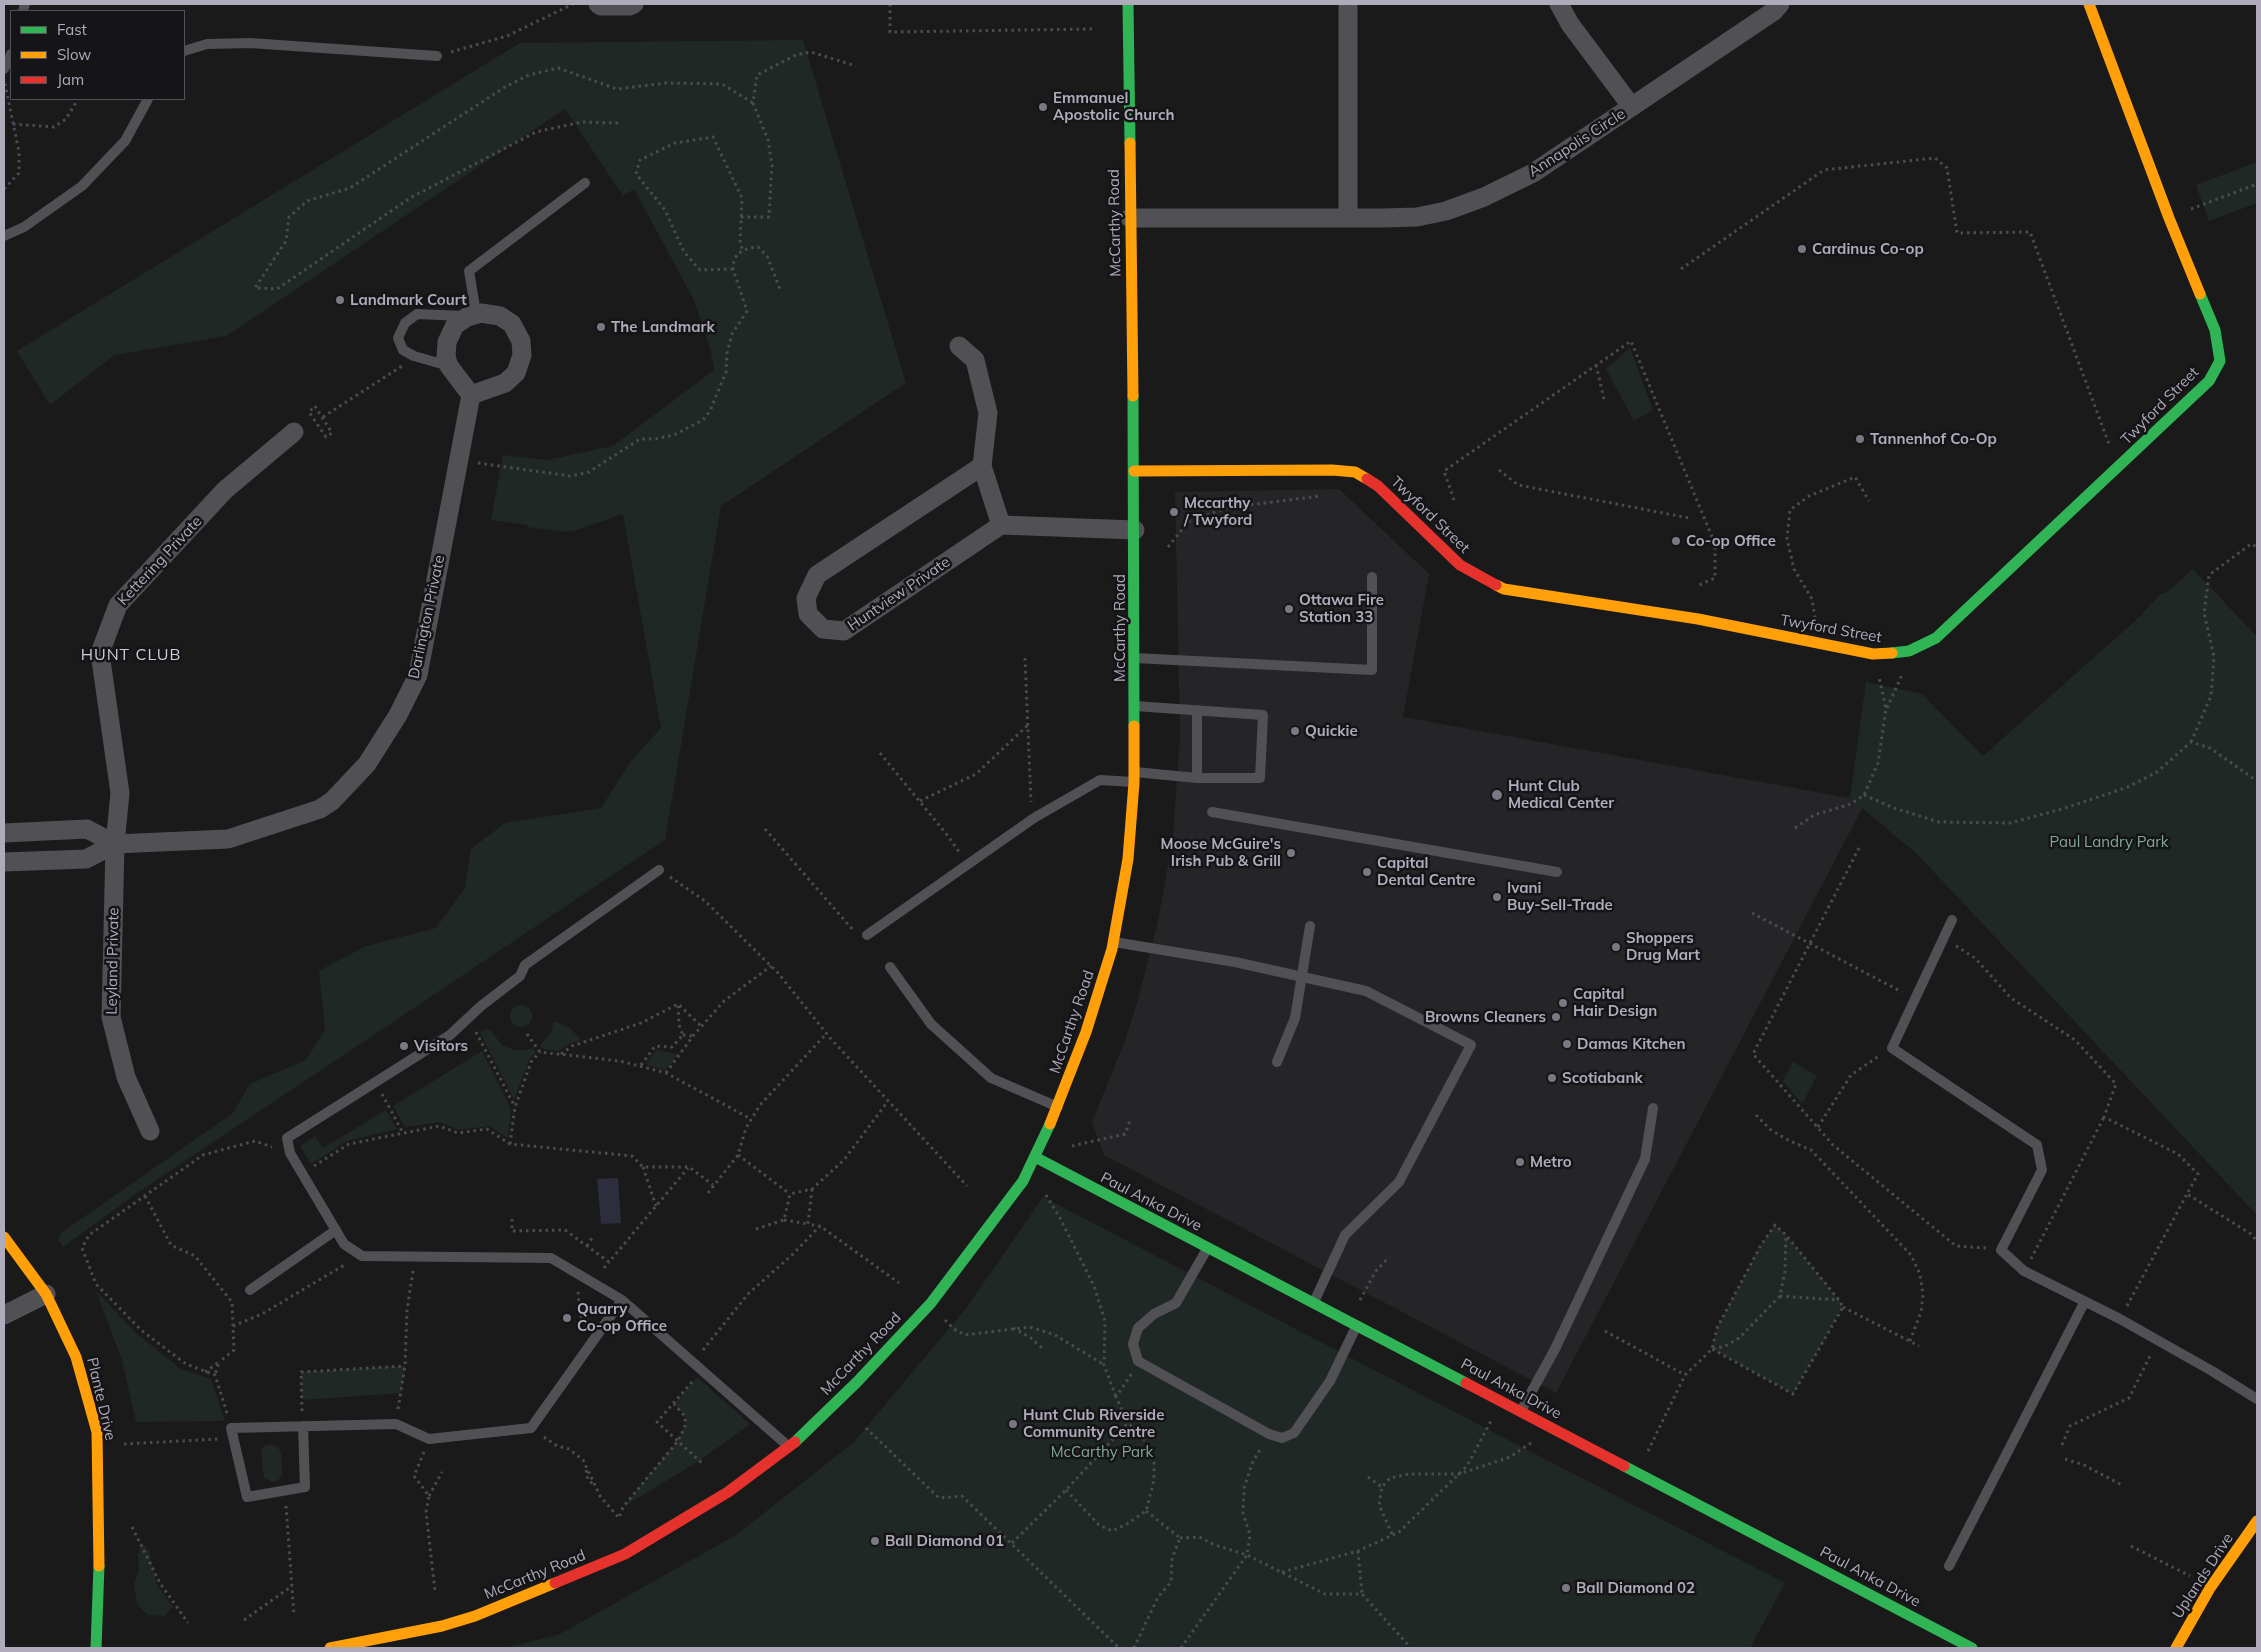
<!DOCTYPE html>
<html>
<head>
<meta charset="utf-8">
<style>
  body { margin:0 }
  #map { position:relative; width:2261px; height:1652px; overflow:hidden; background:#1a1a1b; font-family:Mulish,sans-serif }
  canvas { display:block }
  .frame { position:absolute; inset:0; border:5px solid #afabbb; pointer-events:none }
  .legend { position:absolute; left:10px; top:10px; width:175px; height:90px; box-sizing:border-box; background:#151417; border:1px solid #535059; margin:0; padding:6px 9px; list-style:none; font-size:15px; color:#afabbb }
  .legend li { display:flex; align-items:center; gap:10px; height:25px }
  .legend b { width:25px; border:1px solid #535059 }
</style>
</head>
<body>
<div id="map">
<canvas width="2261" height="1652"></canvas>
<div class="frame"></div>
<ul class="legend">
<li><b style="height:6px;background:#30b455"></b>Fast</li>
<li><b style="height:6px;background:#ff9f0a"></b>Slow</li>
<li><b style="height:6px;background:#e5322d"></b>Jam</li>
</ul>
</div>
<script>
const c = document.querySelector('canvas').getContext('2d');
c.lineJoin = 'round';
function fillPath(path, color) { c.fillStyle = color; c.fill(path, 'evenodd'); }
const poly = rows => new Path2D(rows.map(r => 'M' + r).join(''));
function stroke(path, color, width, dash) { c.strokeStyle = color; c.lineWidth = width; c.lineCap = dash ? 'butt' : 'round'; c.setLineDash(dash || []); c.stroke(path); }
function write(font, color, halo, rows, align = 'center') {
  c.font = font + ' Mulish,sans-serif'; c.lineWidth = 5; c.setLineDash([]); c.textBaseline = 'middle'; c.strokeStyle = halo; c.fillStyle = color; for (const [text, x, y, turn = 0] of rows) {
    c.save(); c.translate(x, y); c.rotate((+turn || 0) * Math.PI / 180); c.textAlign = isNaN(turn) ? turn : align; if (halo) c.strokeText(text, 0, 0); c.fillText(text, 0, 0); c.restore();
  }
}
fillPath(poly([
  [1339,489,1429,574,1403,717,1866,801,1556,1393,1104,1155,1092,1122,1124,1043,1137,1003,1158,921,1173,838,1180,734,1175,492]
]), '#252427');
fillPath(poly([
  [803,40,906,383,721,506,665,840,143,1189,63,1247,58,1239,61,1233,233,1113,250,1084,306,1060,325,1030,319,971,366,946,436,928,465,888,471,849,505,823,601,808,631,761,661,728,623,514,571,532,570,530,567,532,527,527,527,525,491,520,503,455,547,460,613,446,714,370,711,352,694,300,634,189,623,196,565,109,226,336,114,355,50,405,17,351,520,43],
  [2257,162,2257,203,2209,221,2196,185],
  [1630,348,1653,410,1634,421,1606,369],
  [2193,569,2257,637,2257,1215,1916,853,1850,798,1866,682,1922,694,1983,756,2136,620,2161,594,2167,592],
  '510 1016a11 11 0 1 1 22 0a11 11 0 1 1-22 0Z',
  [554,1021,570,1028,581,1040,569,1044,558,1051,543,1049,540,1045,551,1032],
  [487,1029,491,1031,502,1045,514,1050,526,1050,533,1048,536,1052,529,1060,514,1100,480,1032],
  [656,1050,678,1054,669,1067,666,1067,666,1071,646,1064],
  [482,1051,511,1109,508,1138,489,1126,459,1130,440,1122,405,1127,393,1106],
  [1793,1062,1817,1076,1802,1104,1783,1081],
  [386,1110,397,1129,347,1141,311,1164,300,1146,315,1136,323,1148],
  [1043,1197,1512,1442,1785,1583,1750,1648,505,1648,560,1634,736,1535,853,1443,967,1307],
  [1775,1225,1786,1235,1839,1300,1843,1307,1793,1394,1712,1349,1717,1328,1761,1245],
  [96,1291,137,1334,181,1369,211,1379,225,1421,136,1422,122,1360],
  [405,1366,401,1393,302,1400,301,1372],
  [697,1377,750,1424,699,1461,623,1507,678,1440,686,1424,684,1415,674,1404],
  [269,1444,278,1447,281,1453,282,1475,278,1480,272,1482,264,1478,261,1453,263,1447],
  [142,1543,149,1550,157,1585,173,1607,164,1616,148,1615,137,1604,134,1585,139,1570,138,1554]
]), '#202825');
fillPath(poly([
  [618,1178,621,1223,601,1224,597,1179]
]), '#2c2d3d');
stroke(poly([
  [890,4,890,32,1093,29],
  [451,52,507,36,573,4],
  [618,123,582,122,536,132,410,198,277,289,255,288,286,241,289,217,307,201,350,188,505,87,529,75,558,68,617,89,666,83,722,84,753,103],
  [13,124,54,127,66,119,78,99],
  [4,189,19,173,19,152,5,84],
  [2191,209,2257,184],
  [741,217,769,217,772,165,768,140,753,103,757,75,796,55,811,52,856,66],
  [733,269,700,270,684,252,665,210,636,174,640,160,675,143,713,137,742,198,740,244,743,250],
  [1681,269,1824,170,1935,158,1947,168,1957,233,2030,232,2109,444],
  [1596,365,1604,399],
  [315,406,332,433,326,437,309,412,315,406],
  [323,417,402,366],
  [478,463,570,476,589,472,640,439,655,439,674,435,693,425,703,420,710,411,726,372,727,353,732,334,747,311,733,269,733,264,737,254,749,248,758,247,767,256,781,292],
  [1499,470,1518,485,1689,518],
  [1454,500,1444,471,1631,341,1715,544,1715,578,1699,585],
  [1168,547,1188,522,1226,508,1320,496],
  [1815,618,1812,599,1794,569,1787,539,1790,510,1809,496,1855,477,1869,501],
  [1025,658,1031,802],
  [1887,708,1902,675],
  [2191,742,2211,696,2214,657,2204,613,2209,575,2251,544,2257,547],
  [880,753,948,836,959,852],
  [1864,795,1894,808,1939,822,2010,823,2062,809,2128,787,2157,772,2191,742,2210,748,2257,781],
  [920,801,976,774,1028,725],
  [1795,828,1814,815,1851,804,1864,795,1878,763,1886,709,1879,677],
  [765,829,853,930],
  [1859,848,1753,1054,1833,1145,1956,1246,1986,1248],
  [670,877,705,901,778,973,831,1039,967,1186],
  [1752,913,1902,992],
  [1956,946,1975,958,2011,998,2075,1040,2116,1084,2104,1117,2178,1154,2198,1174,2187,1194,2251,1234,2257,1241],
  [476,1032,515,1107],
  [527,1034,540,1052,620,1061,666,1073,751,1119],
  [683,1035,693,1036],
  [561,1054,572,1046,641,1023,678,1004,701,1026],
  [641,1065,655,1046,672,1047,683,1035,679,1025,678,1004],
  [666,1073,693,1036,724,1001,771,966],
  [382,1094,403,1133],
  [1756,1115,1771,1130,1788,1140,1811,1150,1911,1255,1920,1274,1923,1295,1921,1312,1910,1341],
  [1818,1127,1851,1075,1879,1056],
  [510,1144,515,1107,531,1062,540,1052],
  [1072,1146,1125,1134,1131,1118],
  [738,1155,790,1194],
  [314,1166,349,1144,439,1126,458,1133,487,1129,510,1144,632,1156,643,1167,689,1167,713,1185],
  [643,1167,656,1206],
  [812,1189,808,1224,819,1226],
  [708,1193,738,1155,746,1128,760,1105,826,1034],
  [1046,1195,1060,1218,1094,1286,1105,1321,1104,1365,1116,1397],
  [145,1196,171,1245,195,1256,232,1302,234,1350,219,1362],
  [512,1219,512,1231,565,1230,609,1262,688,1168],
  [784,1220,808,1224],
  [756,1229,784,1220,790,1194,812,1189,844,1160,888,1101],
  [587,1246,592,1238],
  [2031,1259,2104,1117],
  [604,1268,609,1262],
  [578,1292,580,1315,579,1317,589,1320],
  [1780,1296,1839,1300],
  [1360,1300,1376,1271,1389,1257],
  [2127,1306,2187,1194],
  [1843,1307,1919,1346],
  [945,1320,954,1329,965,1335,1030,1327,1055,1335,1103,1364],
  [233,1326,262,1314,346,1264],
  [1013,1328,1031,1338,1043,1349],
  [1605,1331,1685,1375],
  [1713,1349,1725,1346,1739,1338,1780,1296,1785,1271,1786,1235],
  [703,1350,748,1294,793,1254,820,1226,899,1283],
  [205,1372,219,1362,215,1375],
  [692,1382,657,1422,704,1465],
  [398,1409,405,1366,407,1310,413,1271],
  [302,1411,301,1372,405,1366],
  [227,1413,215,1375,186,1364,141,1330,96,1284,82,1248,89,1235,203,1155,255,1141,272,1147],
  [866,1428,939,1498,962,1496,1119,1648],
  [544,1437,557,1446,569,1449,583,1460,600,1496,619,1518,623,1507,678,1441,686,1424,684,1415,674,1404],
  [124,1444,218,1439],
  [2062,1445,2070,1426,2129,1398,2151,1354],
  [1648,1451,1685,1375,1712,1349,1717,1328,1761,1245,1775,1225,1786,1235,1839,1300,1843,1307,1793,1394,1712,1349],
  [424,1452,414,1476,429,1496,426,1512,435,1591],
  [2065,1459,2084,1465,2122,1485],
  [586,1470,588,1480,593,1484],
  [1368,1477,1382,1487],
  [1066,1490,1099,1525,1112,1531,1127,1524,1146,1511,1154,1480,1154,1461,1144,1439,1128,1423,1116,1397,1132,1373],
  [429,1496,442,1472],
  [286,1506,294,1615],
  [132,1527,160,1583,188,1623],
  [1392,1534,1379,1505,1382,1487,1390,1478,1409,1474,1459,1474,1510,1457,1531,1443],
  [1180,1538,1199,1537,1215,1545,1247,1555,1325,1594,1362,1594,1411,1648],
  [1012,1543,1066,1490,1128,1423],
  [2131,1546,2190,1576],
  [1358,1551,1362,1594],
  [1282,1572,1358,1551,1399,1532,1467,1466,1491,1421],
  [244,1620,292,1586],
  [1134,1648,1158,1597,1171,1582,1172,1559,1180,1538,1146,1511],
  [1181,1648,1247,1555,1250,1535,1243,1513,1244,1488,1253,1461,1262,1447]
]), '#4c4b50', 3, [2.5, 4]);
stroke(poly([
  [23,11,25,4],
  [184,51,207,44,250,43,437,56],
  [4,69,11,54],
  [4,236,24,227,82,186,125,141,148,99],
  [476,313,469,271,585,183],
  [449,366,414,356,403,350,398,338,405,323,417,314,464,316],
  [1135,658,1372,670,1372,577],
  [1135,772,1197,778,1260,778,1263,715,1135,706],
  [1197,778,1197,710],
  [1212,812,1557,872],
  [659,870,525,965,520,976,481,1006,450,1035,287,1138,290,1153,344,1244,362,1256,551,1258,622,1300,788,1446],
  [1952,920,1892,1048,2037,1145,2042,1170,2001,1250,2024,1271,2120,1319,2212,1371,2257,1399],
  [867,935,1034,818,1100,780,1133,782],
  [1114,942,1235,962,1366,991,1471,1045,1399,1182,1345,1235,1314,1302],
  [890,967,931,1024,991,1078,1058,1107],
  [1277,1062,1295,1018,1310,926],
  [1207,1249,1176,1303,1154,1314,1138,1328,1133,1344,1138,1361,1269,1434,1282,1438,1294,1433,1330,1381,1356,1327],
  [250,1290,336,1230],
  [1521,1411,1555,1349,1645,1159,1653,1108],
  [303,1426,305,1487,247,1497,231,1428,396,1424,429,1439,531,1428,622,1300],
  [1949,1566,2084,1303]
]), '#515055', 10);
stroke(poly([
  [598,4,601,6,630,6,634,4],
  [1348,4,1348,218],
  [1559,4,1570,24,1632,107],
  [1130,218,1383,218,1417,217,1446,211,1484,197,1533,173,1774,11,1780,4],
  [481,313,500,316,512,324,521,341,522,355,516,373,505,383,471,395,449,366,446,357,447,342,455,325,467,317,481,313],
  [959,346,975,360,988,413,982,466,1001,525],
  [982,466,817,575,806,598,808,614,823,629,844,631,1001,525,1135,530],
  [4,833,87,829,115,844],
  [4,862,86,859,115,844,228,839,320,809,332,801,367,764,398,715,418,675,471,395],
  [150,1131,126,1077,111,1017,115,844,120,793,100,653,118,605,225,490,294,432],
  [4,1315,46,1294]
]), '#515055', 19);
stroke(poly([
  [1128,4,1130,143],
  [1133,396,1134,726],
  [1892,653,1909,651,1936,638,2209,381,2220,361,2215,330,2200,294],
  [1035,1157,1466,1383],
  [795,1442,857,1382,931,1303,1023,1181,1050,1124],
  [1624,1466,1972,1648],
  [96,1648,99,1566]
]), '#30b455', 11);
stroke(poly([
  [2089,4,2169,218,2200,294],
  [1130,143,1133,396],
  [1134,471,1332,470,1355,472,1367,479],
  [1496,585,1504,589,1698,619,1873,654,1892,653],
  [1050,1124,1086,1032,1112,949,1128,859,1134,783,1134,726],
  [4,1237,46,1294,76,1357,97,1432,99,1566],
  [330,1648,442,1626,475,1616,555,1583],
  [2176,1648,2210,1588,2257,1521]
]), '#ff9f0a', 11);
stroke(poly([
  [1367,479,1378,486,1460,565,1496,585],
  [1466,1383,1624,1466],
  [555,1583,625,1554,728,1492,795,1442]
]), '#e5322d', 11);
for (const [x, y, r, color] of [
  [1043,107,5,"#7b7883"],
  [1802,249,5,"#7b7883"],
  [340,300,5,"#7b7883"],
  [601,327,5,"#7b7883"],
  [1860,439,5,"#7b7883"],
  [1174,512,5,"#7b7883"],
  [1676,541,5,"#7b7883"],
  [1289,609,5,"#7b7883"],
  [1295,731,5,"#7b7883"],
  [1497,795,6,"#7b7883"],
  [1291,853,5,"#7b7883"],
  [1367,872,5,"#7b7883"],
  [1497,897,5,"#7b7883"],
  [1616,947,5,"#7b7883"],
  [1563,1003,5,"#7b7883"],
  [1556,1017,5,"#7b7883"],
  [1567,1044,5,"#7b7883"],
  [404,1046,5,"#7b7883"],
  [1552,1078,5,"#7b7883"],
  [1520,1162,5,"#7b7883"],
  [567,1318,5,"#7b7883"],
  [1013,1424,5,"#7b7883"],
  [875,1541,5,"#7b7883"],
  [1566,1588,5,"#7b7883"]
]) { const dot = new Path2D(); dot.arc(x, y, r, 0, 2 * Math.PI); c.fillStyle = color; c.fill(dot); stroke(dot, '#151417', 2); }
write('bold 15px', '#afabbb', '#151417', [
  ["Emmanuel",1053,98],
  ["Apostolic Church",1053,115],
  ["Cardinus Co-op",1812,249],
  ["Landmark Court",350,300],
  ["The Landmark",611,327],
  ["Tannenhof Co-Op",1870,439],
  ["Mccarthy",1184,503],
  ["/ Twyford",1184,520],
  ["Co-op Office",1686,541],
  ["Ottawa Fire",1299,600],
  ["Station 33",1299,617],
  ["Quickie",1305,731],
  ["Hunt Club",1508,786],
  ["Medical Center",1508,803],
  ["Moose McGuire's",1281,844,"right"],
  ["Irish Pub & Grill",1281,861,"right"],
  ["Capital",1377,863],
  ["Dental Centre",1377,880],
  ["Ivani",1507,888],
  ["Buy-Sell-Trade",1507,905],
  ["Shoppers",1626,938],
  ["Drug Mart",1626,955],
  ["Capital",1573,994],
  ["Hair Design",1573,1011],
  ["Browns Cleaners",1546,1017,"right"],
  ["Damas Kitchen",1577,1044],
  ["Visitors",414,1046],
  ["Scotiabank",1562,1078],
  ["Metro",1530,1162],
  ["Quarry",577,1309],
  ["Co-op Office",577,1326],
  ["Hunt Club Riverside",1023,1415],
  ["Community Centre",1023,1432],
  ["Ball Diamond 01",885,1541],
  ["Ball Diamond 02",1576,1588]
], 'left');
write('15px', '#afabbb', '#151417', [
  ["Annapolis Circle",1577,143,-33],
  ["McCarthy Road",1115,223,-91],
  ["Twyford Street",2160,406,-45],
  ["Twyford Street",1430,515,44],
  ["Kettering Private",160,561,-47],
  ["Huntview Private",899,594,-34],
  ["Darlington Private",427,617,-78],
  ["McCarthy Road",1120,628,-90],
  ["Twyford Street",1831,629,10],
  ["Leyland Private",113,961,-89],
  ["McCarthy Road",1072,1022,-71],
  ["Paul Anka Drive",1151,1202,27],
  ["McCarthy Road",861,1354,-46],
  ["Paul Anka Drive",1511,1389,28],
  ["Plante Drive",101,1399,77],
  ["McCarthy Road",535,1575,-22],
  ["Uplands Drive",2203,1576,-57],
  ["Paul Anka Drive",1870,1577,28]
]);
write('15px', '#82a698', '#151417', [
  ["Paul Landry Park",2109,842],
  ["McCarthy Park",1102,1452]
]);
c.letterSpacing = '1px';
write('16px', '#cfcdd7', '#151417', [
  ["HUNT CLUB",131,655]
]);
c.letterSpacing = '0px';
</script>
</body>
</html>
